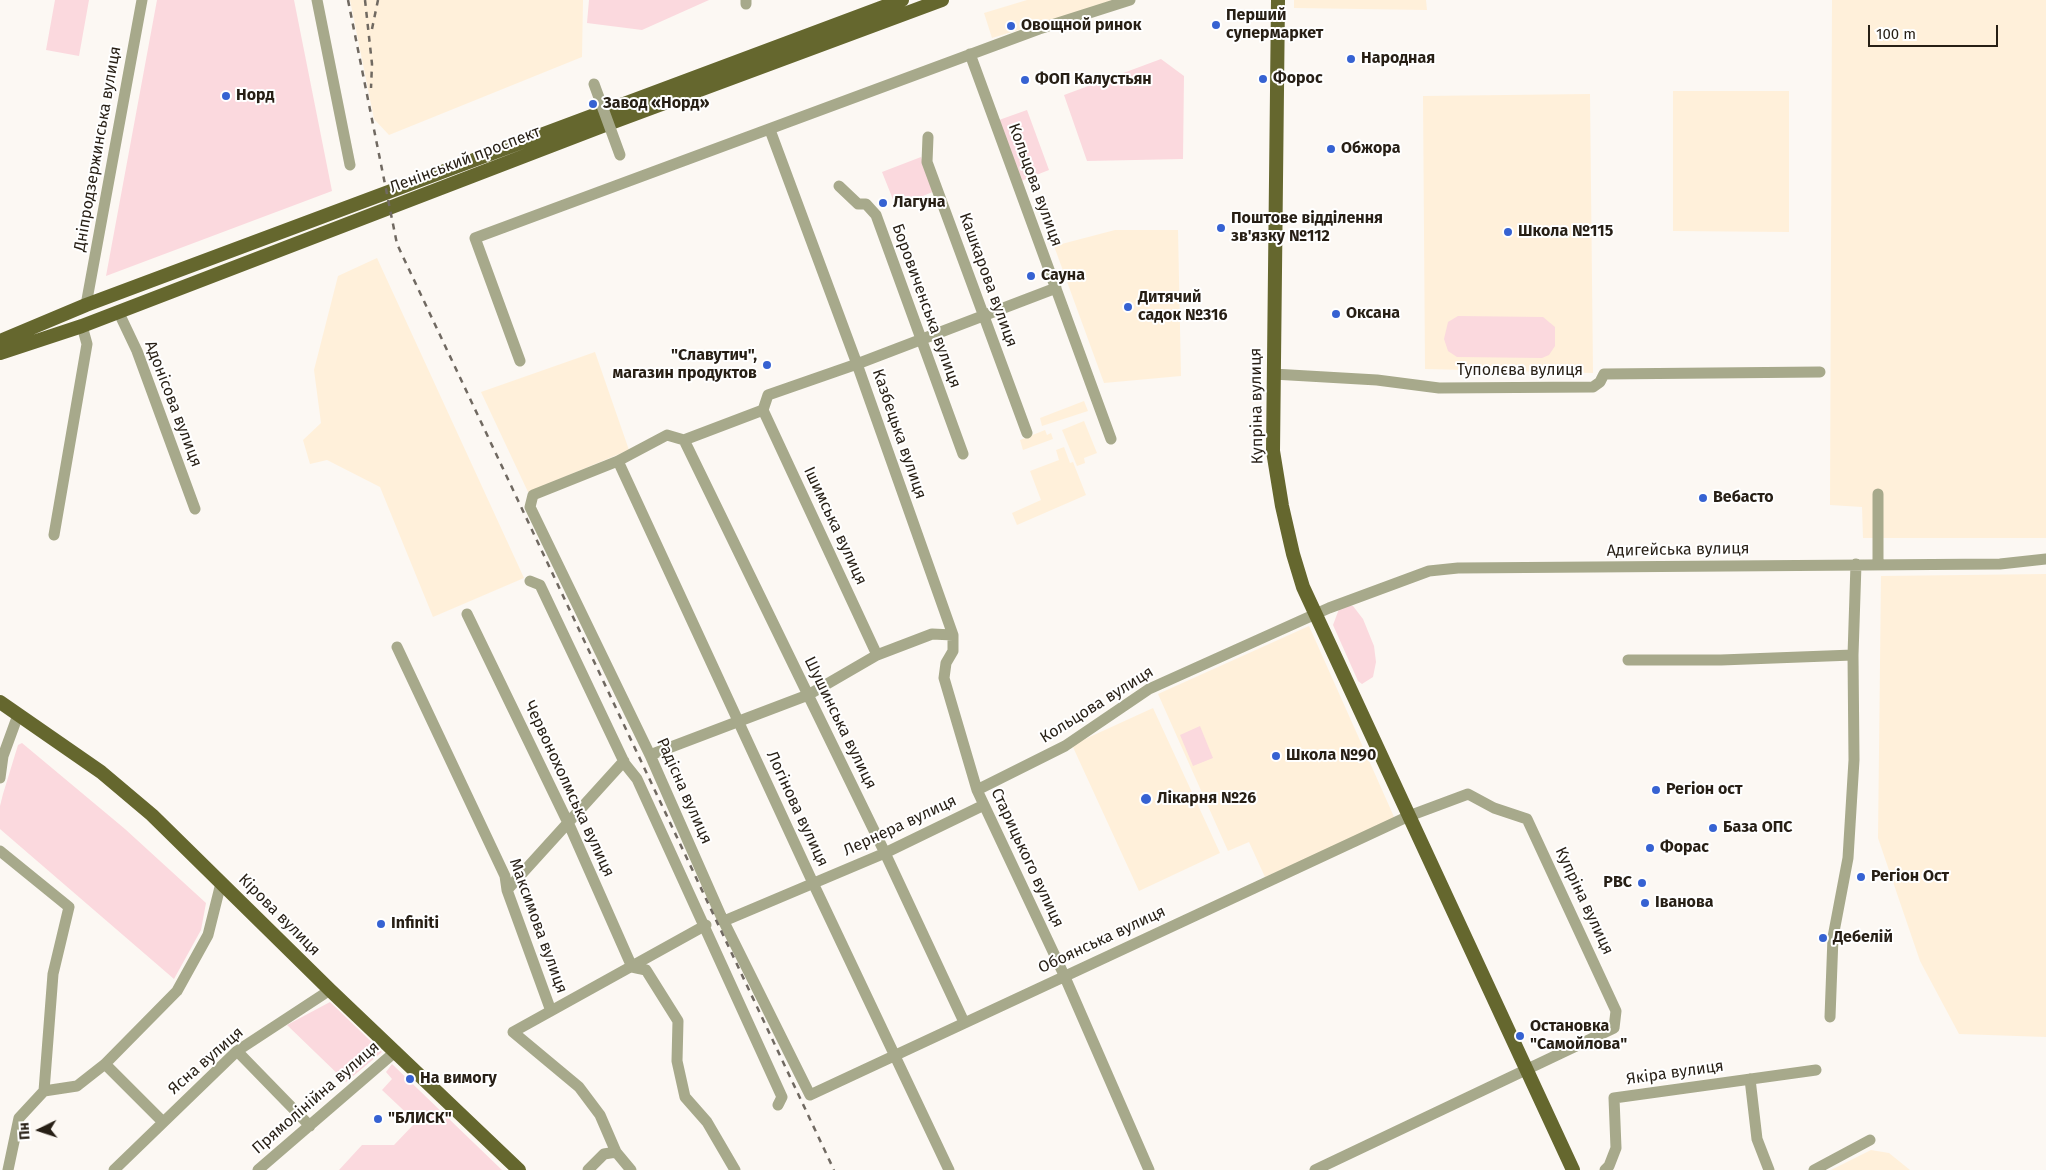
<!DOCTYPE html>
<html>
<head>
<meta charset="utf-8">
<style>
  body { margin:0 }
  #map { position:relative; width:2046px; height:1170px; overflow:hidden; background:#fcf8f3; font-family:"Fira Sans",sans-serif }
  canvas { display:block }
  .north { position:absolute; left:15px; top:1105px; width:50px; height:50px; -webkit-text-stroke:4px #fff; paint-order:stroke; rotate:266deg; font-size:14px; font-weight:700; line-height:20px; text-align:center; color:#271f15 }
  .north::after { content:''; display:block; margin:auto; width:18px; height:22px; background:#271f15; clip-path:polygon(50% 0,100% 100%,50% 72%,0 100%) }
  .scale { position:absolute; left:1868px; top:25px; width:130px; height:22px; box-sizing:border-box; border:2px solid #271f15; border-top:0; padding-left:6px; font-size:15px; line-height:18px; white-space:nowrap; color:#271f15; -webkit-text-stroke:4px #fff; paint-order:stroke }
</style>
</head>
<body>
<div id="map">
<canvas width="2046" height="1170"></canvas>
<div class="north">Пн</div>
<div class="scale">100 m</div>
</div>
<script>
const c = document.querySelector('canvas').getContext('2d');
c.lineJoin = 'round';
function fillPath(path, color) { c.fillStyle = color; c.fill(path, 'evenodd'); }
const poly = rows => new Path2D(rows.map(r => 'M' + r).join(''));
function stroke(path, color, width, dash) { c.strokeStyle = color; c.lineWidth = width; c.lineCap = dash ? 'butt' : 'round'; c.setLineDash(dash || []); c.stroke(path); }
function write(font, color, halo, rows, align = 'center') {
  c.font = font + ' "Fira Sans",sans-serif'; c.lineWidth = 4; c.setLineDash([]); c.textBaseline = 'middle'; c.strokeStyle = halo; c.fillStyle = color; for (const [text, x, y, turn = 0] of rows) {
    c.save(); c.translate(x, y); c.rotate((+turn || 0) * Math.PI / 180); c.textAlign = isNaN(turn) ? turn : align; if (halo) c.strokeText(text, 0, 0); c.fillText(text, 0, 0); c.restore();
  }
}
fillPath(poly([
  [350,0,583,0,582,57,389,135,374,119],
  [1027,0,1118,0,992,38,984,13],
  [1294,0,1426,0,1427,10,1294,8],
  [1832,0,2046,0,2046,538,1863,538,1862,507,1830,505],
  [1673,91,1789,91,1789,232,1673,231],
  [1590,94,1593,373,1425,369,1423,96],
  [1115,230,1178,230,1181,376,1104,383,1054,246],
  [377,258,524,578,433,617,380,487,327,460,310,464,303,440,321,423,314,370,338,276],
  [595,352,629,450,528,492,481,392],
  [1084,401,1088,411,1042,426,1040,418],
  [1084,421,1097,453,1084,458,1085,463,1077,466,1062,430],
  [1045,430,1047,435,1051,433,1053,439,1023,450,1020,440],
  [1064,447,1070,463,1073,462,1086,495,1017,525,1012,513,1041,500,1030,471,1059,460,1056,450],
  [2046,574,2046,1037,1959,1034,1920,961,1878,838,1881,576],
  [1309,626,1395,819,1265,877,1249,842,1228,851,1158,694],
  [1153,708,1220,853,1139,891,1072,745],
  [1871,1150,1889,1153,1910,1170,1831,1170]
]), '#fff0da');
fillPath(poly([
  [55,0,89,0,79,56,46,50],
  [157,0,294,0,332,191,106,276],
  [589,0,709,0,642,30,587,23],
  [1161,59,1184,76,1183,159,1087,161,1064,95],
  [1027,110,1049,170,1021,181,999,120],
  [921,157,935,191,896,207,882,172],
  [1458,316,1543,317,1555,327,1555,346,1549,355,1542,358,1457,357,1448,351,1444,339,1448,322],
  [1348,605,1353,606,1363,619,1374,646,1376,662,1373,677,1362,684,1358,681,1333,625,1339,609],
  [1200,726,1213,758,1193,766,1180,735],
  [22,743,125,829,206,903,201,930,174,979,0,829,0,806,3,794,18,745],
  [330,1002,382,1052,346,1082,287,1025],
  [392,1064,502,1170,339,1170,362,1145,394,1145,416,1122,382,1090,392,1079,386,1072]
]), '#fbd9de');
stroke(poly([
  [317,0,350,165],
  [746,4,746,0],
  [970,54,1111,439],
  [770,130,857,364,953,635,953,651,946,663,944,678,977,790,1064,975,1149,1170],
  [928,137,927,162,1027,433],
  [839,186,858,204,866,204,876,215,963,454],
  [1056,288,857,364,768,395,763,410,684,440,667,435,618,461,533,495,530,507,650,755,721,916,810,1095,1409,816,1468,794,1494,808,1527,819,1616,1011,1614,1028,1315,1170],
  [86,305,142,0],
  [118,311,137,351,195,509],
  [520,361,475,238,1039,29,1130,0],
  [1273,374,1377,380,1439,388,1593,387,1600,382,1604,374,1820,372],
  [763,410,877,655],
  [684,440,885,853,964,1022],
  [618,461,813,883,949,1170],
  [1878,494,1878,563],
  [54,535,87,344,82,326],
  [530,581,540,585,625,764,637,779,782,1097,778,1105],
  [467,614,571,829,632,967,646,970,678,1021,677,1061,685,1097,707,1122,735,1170],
  [397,647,505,876,507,890,551,1011],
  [1628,660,1721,660,1853,655],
  [650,755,808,695,877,655,932,634,953,635],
  [0,778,3,756,18,715],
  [977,790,1065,746,1149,689,1329,608,1429,571,1458,568,2000,564,2046,559],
  [0,851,69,907,53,974,44,1091,19,1118,8,1170],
  [507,890,624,761],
  [721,916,724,921,885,853,984,805],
  [1830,1017,1833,937,1848,858,1854,760,1853,655,1856,564],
  [237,1051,310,1126],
  [105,1064,163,1122],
  [1750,1079,1757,1139,1769,1170],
  [44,1091,77,1086,105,1064,177,991,208,935,221,883],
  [114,1170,237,1051,330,990],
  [258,1170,396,1051],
  [588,1170,604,1154,616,1152],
  [631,1170,616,1152,600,1115,579,1087,513,1032,706,925],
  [1605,1170,1609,1166,1616,1148,1614,1098,1816,1070],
  [1814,1170,1870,1140]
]), '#a7a98b', 11);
stroke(poly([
  [1278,0,1273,451,1282,506,1293,554,1303,587,1573,1170],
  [0,341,86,305,902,0],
  [0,353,82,326,600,127,942,0],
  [0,702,101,772,152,815,330,990,519,1170]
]), '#65672e', 14);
stroke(poly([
  [348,0,397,244,834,1170],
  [365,0,372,64,371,88],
  [372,29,378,0]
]), '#706961', 2.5, [6, 6]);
stroke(poly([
  [594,84,620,155]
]), '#a7a98b', 11);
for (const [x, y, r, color] of [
  [1216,25,5,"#3662d2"],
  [1011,26,5,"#3662d2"],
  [1351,59,5,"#3662d2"],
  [1263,79,5,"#3662d2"],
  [1025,80,5,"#3662d2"],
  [226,96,5,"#3662d2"],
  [593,104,5,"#3662d2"],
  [1331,149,5,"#3662d2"],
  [883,203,5,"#3662d2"],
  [1221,228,5,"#3662d2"],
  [1508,232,5,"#3662d2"],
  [1031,276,5,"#3662d2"],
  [1128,307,5,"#3662d2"],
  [1336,314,5,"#3662d2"],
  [767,365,5,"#3662d2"],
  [1703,498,5,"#3662d2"],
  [1276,756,5,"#3662d2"],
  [1656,790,5,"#3662d2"],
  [1146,799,6,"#3662d2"],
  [1713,828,5,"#3662d2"],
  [1650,848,5,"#3662d2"],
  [1861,877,5,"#3662d2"],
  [1642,883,5,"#3662d2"],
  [1645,903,5,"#3662d2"],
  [381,924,5,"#3662d2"],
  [1823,938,5,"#3662d2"],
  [1520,1036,5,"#3662d2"],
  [410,1079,5,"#3662d2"],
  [378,1119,5,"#3662d2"]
]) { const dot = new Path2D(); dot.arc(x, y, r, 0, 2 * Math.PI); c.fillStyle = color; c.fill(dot); stroke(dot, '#fff', 2); }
write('bold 16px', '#271f15', '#fff', [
  ["Перший",1226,16],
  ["супермаркет",1226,34],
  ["Овощной ринок",1021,26],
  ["Народная",1361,59],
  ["Форос",1273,79],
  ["ФОП Калустьян",1035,80],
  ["Норд",236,96],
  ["Завод «Норд»",603,104],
  ["Обжора",1341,149],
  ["Лагуна",893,203],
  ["Поштове відділення",1231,219],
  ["зв'язку №112",1231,237],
  ["Школа №115",1518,232],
  ["Сауна",1041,276],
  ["Дитячий",1138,298],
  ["садок №316",1138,316],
  ["Оксана",1346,314],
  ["\"Славутич\",",757,356,"right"],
  ["магазин продуктов",757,374,"right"],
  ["Вебасто",1713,498],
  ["Школа №90",1286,756],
  ["Регіон ост",1666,790],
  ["Лікарня №26",1157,799],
  ["База ОПС",1723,828],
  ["Форас",1660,848],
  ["Регіон Ост",1871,877],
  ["РВС",1632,883,"right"],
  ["Іванова",1655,903],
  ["Infiniti",391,924],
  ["Дебелій",1833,938],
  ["Остановка",1530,1027],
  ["\"Самойлова\"",1530,1045],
  ["На вимогу",420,1079],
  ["\"БЛИСК\"",388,1119]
], 'left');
write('16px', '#271f15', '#fff', [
  ["Дніпродзержинська вулиця",98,149,-80],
  ["Ленінський проспект",465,160,-21],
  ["Кольцова вулиця",1035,185,70],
  ["Кашкарова вулиця",988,280,70],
  ["Боровиченська вулиця",926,306,70],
  ["Туполєва вулиця",1520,371],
  ["Адонісова вулиця",173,404,69],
  ["Купріна вулиця",1257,406,-91],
  ["Казбецька вулиця",899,434,71],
  ["Ішимська вулиця",835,526,65],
  ["Адигейська вулиця",1678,550,-1],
  ["Кольцова вулиця",1097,705,-32],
  ["Шушинська вулиця",840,723,64],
  ["Червонохолмська вулиця",569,789,65],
  ["Радісна вулиця",684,791,66],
  ["Логінова вулиця",797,809,65],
  ["Лернера вулиця",900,826,-25],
  ["Старицького вулиця",1027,858,65],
  ["Купріна вулиця",1584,901,65],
  ["Кірова вулиця",279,915,45],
  ["Максимова вулиця",538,926,70],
  ["Обоянська вулиця",1102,940,-25],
  ["Ясна вулиця",206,1061,-41],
  ["Якіра вулиця",1675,1073,-8],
  ["Прямолінійна вулиця",316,1098,-41]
]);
</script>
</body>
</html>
